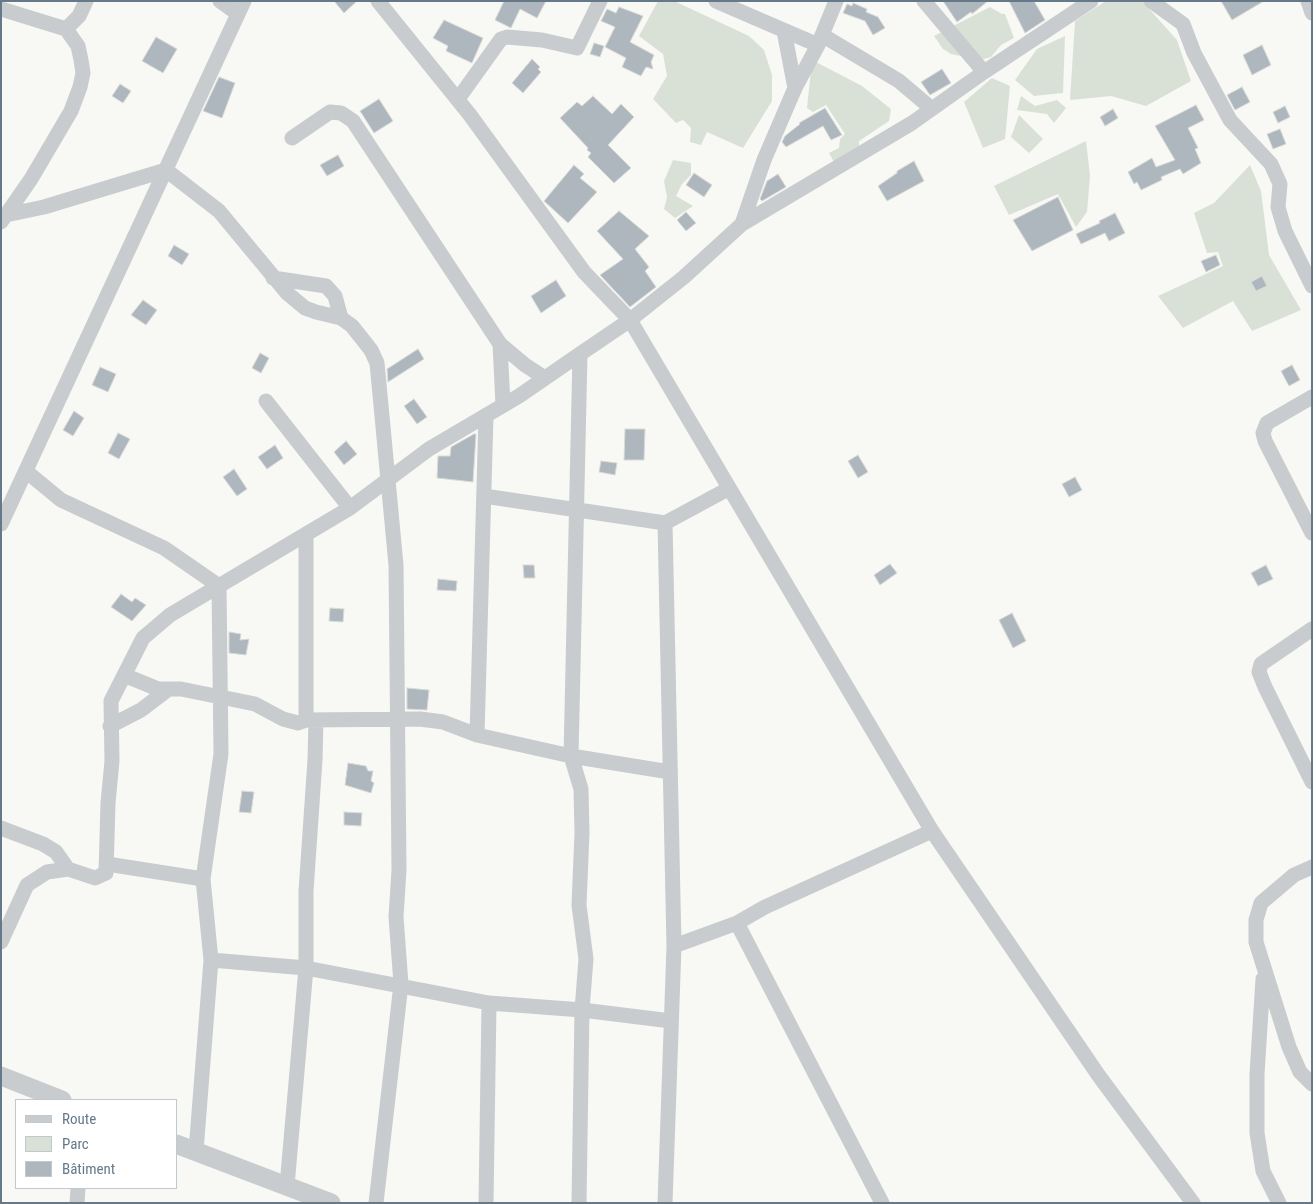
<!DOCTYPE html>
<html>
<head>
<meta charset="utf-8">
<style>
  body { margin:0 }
  #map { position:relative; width:1313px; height:1204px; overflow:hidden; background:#f8f8f5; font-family:"Roboto Condensed",sans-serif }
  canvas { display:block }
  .frame { position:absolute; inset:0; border:2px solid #657989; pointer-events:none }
  .legend { position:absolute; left:15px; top:1099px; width:162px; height:90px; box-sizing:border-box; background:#fff; border:1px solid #c1c9d0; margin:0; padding:6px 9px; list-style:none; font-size:15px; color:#657989 }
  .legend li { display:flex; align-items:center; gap:10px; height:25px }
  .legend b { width:25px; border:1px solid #c1c9d0 }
</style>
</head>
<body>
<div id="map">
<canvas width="1313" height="1204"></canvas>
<div class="frame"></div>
<ul class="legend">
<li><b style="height:6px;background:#c8cccf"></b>Route</li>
<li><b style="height:14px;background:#d9e1d6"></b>Parc</li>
<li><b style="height:14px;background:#aeb7bd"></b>Bâtiment</li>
</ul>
</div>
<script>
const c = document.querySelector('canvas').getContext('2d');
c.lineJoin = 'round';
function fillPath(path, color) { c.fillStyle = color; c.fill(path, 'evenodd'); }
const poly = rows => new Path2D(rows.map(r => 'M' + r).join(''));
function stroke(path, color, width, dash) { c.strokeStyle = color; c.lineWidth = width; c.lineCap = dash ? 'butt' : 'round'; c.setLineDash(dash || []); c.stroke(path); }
fillPath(poly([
  [658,1,674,1,749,36,764,50,772,75,772,101,743,148,707,132,701,145,690,142,691,128,683,120,676,123,653,99,667,76,663,54,639,36],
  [1106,1,1142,1,1177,40,1191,81,1146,106,1111,96,1070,100,1075,21],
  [990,7,1002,14,1005,14,1014,38,1001,45,991,57,980,60,951,54,943,49,934,36],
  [1065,36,1063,93,1034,96,1015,80,1037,49],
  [812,60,862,86,891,109,889,121,859,141,859,146,834,162,829,153,839,148,840,139,845,134,826,105,813,112,807,108],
  [992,78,1010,86,1005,139,983,148,964,102],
  [1021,96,1035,106,1057,100,1066,108,1054,123,1047,114,1017,110],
  [1019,115,1043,139,1029,153,1011,137],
  [1086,141,1090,176,1087,212,1076,227,1058,194,1009,215,994,186],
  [673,160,691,163,691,175,682,184,676,196,693,206,675,218,664,209,667,197,664,181],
  [1250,165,1261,191,1269,255,1301,310,1252,331,1233,301,1183,328,1158,296,1223,266,1218,252,1207,253,1194,213,1214,203]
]), '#d9e1d6');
const building = poly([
  [334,1,357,1,344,13,334,1],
  [504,1,546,1,537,18,520,9,511,28,495,20,504,1],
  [943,1,988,1,972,14,971,12,957,22,943,1],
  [1009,1,1034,1,1045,20,1025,33,1009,1],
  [1221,1,1264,1,1232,20,1221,1],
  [853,3,867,9,866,12,878,17,885,28,873,35,865,21,843,13,847,4,852,6,853,3],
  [619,7,643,16,630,42,654,55,651,62,653,69,646,67,641,76,622,67,626,58,605,47,615,27,601,21,607,9,616,13,619,7],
  [444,20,483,38,472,63,446,51,448,46,433,38,444,20],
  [156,37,177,49,163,73,142,61,156,37],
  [594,43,604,46,600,57,590,54,594,43],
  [1262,45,1271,65,1252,75,1243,55,1262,45],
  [532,59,540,67,538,69,541,72,523,93,512,83,532,59],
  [942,69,951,83,930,95,921,82,942,69],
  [219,77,235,83,222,118,203,111,219,77],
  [120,84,131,91,123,103,112,96,120,84],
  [1242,87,1250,102,1235,110,1227,95,1242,87],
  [593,96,612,114,621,104,634,117,608,145,631,168,614,183,588,157,591,153,587,150,588,148,560,118,577,102,582,106,593,96],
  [379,99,393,121,374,133,360,111,379,99],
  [1196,105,1204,120,1188,128,1198,148,1195,149,1201,163,1183,174,1180,169,1161,177,1162,180,1141,190,1137,182,1134,184,1128,172,1152,158,1156,167,1175,160,1155,126,1196,105],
  [1285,106,1290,117,1278,123,1273,112,1285,106],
  [825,108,842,135,831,140,823,126,786,147,782,142,785,136,800,124,799,123,825,108],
  [1113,109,1118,118,1105,126,1100,117,1113,109],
  [1280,129,1286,144,1273,149,1267,134,1280,129],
  [338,155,344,166,327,176,320,165,338,155],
  [914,161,924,181,887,201,878,186,897,173,897,171,914,161],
  [574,165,584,174,580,178,597,192,568,223,544,201,574,165],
  [694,173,712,185,704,197,686,185,694,173],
  [778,174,786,187,762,201,760,199,767,181,778,174],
  [1058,197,1073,230,1032,251,1013,220,1058,197],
  [619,211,649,236,635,249,649,267,645,271,656,287,630,307,600,275,623,259,597,231,619,211],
  [686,212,696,223,686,231,677,220,686,212],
  [1115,213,1125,233,1109,241,1105,233,1081,244,1076,234,1100,223,1099,221,1115,213],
  [174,245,189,254,182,265,168,256,174,245],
  [1216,255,1220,265,1206,272,1201,261,1216,255],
  [1262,276,1267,286,1256,291,1251,282,1262,276],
  [556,280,566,296,541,313,531,296,556,280],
  [143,300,157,310,146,325,131,315,143,300],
  [418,349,424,359,388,382,387,369,418,349],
  [260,353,269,358,261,373,252,368,260,353],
  [1292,365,1300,380,1289,386,1281,371,1292,365],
  [100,367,116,374,108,392,92,385,100,367],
  [414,399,427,417,417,424,404,406,414,399],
  [74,411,84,418,73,436,63,430,74,411],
  [625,429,645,429,644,460,624,460,625,429],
  [118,433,130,439,119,459,108,453,118,433],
  [474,434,476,434,473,482,437,478,438,456,450,456,451,447,474,434],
  [346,441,357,454,344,465,334,452,346,441],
  [275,445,283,458,267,469,258,457,275,445],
  [858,455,868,472,858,478,848,461,858,455],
  [601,461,617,463,615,475,599,472,601,461],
  [234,469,247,489,237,496,223,477,234,469],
  [1075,477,1082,490,1069,497,1062,484,1075,477],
  [890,564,897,573,880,585,874,575,890,564],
  [523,565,534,565,535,578,524,578,523,565],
  [1266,565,1273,579,1258,586,1251,573,1266,565],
  [438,579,457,581,456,591,437,590,438,579],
  [121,594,132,602,135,598,146,605,132,621,111,607,121,594],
  [330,608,344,609,343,622,329,621,330,608],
  [1012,613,1026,641,1013,648,999,620,1012,613],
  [229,632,241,634,240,640,249,639,246,655,229,653,229,632],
  [407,688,429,690,427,710,407,709,407,688],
  [348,763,366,766,368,771,373,771,371,781,374,783,371,793,345,785,348,763],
  [242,791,254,792,251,813,239,812,242,791],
  [344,812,362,813,361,826,344,825,344,812]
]);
fillPath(building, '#aeb7bd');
stroke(building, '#dadad7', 1);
stroke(poly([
  [220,1,238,14],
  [378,1,470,115,584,272,630,320,932,831,1099,1076,1193,1203],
  [716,1,818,45],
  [924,1,984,72],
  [1151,1,1183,24,1194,53,1230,120,1271,164,1280,184,1278,207,1285,231,1312,286],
  [1308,1,1312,13],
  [1,9,66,29,79,16,86,1],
  [784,31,795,88],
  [822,35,899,81,932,109],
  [458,99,501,39,507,37,542,40,577,48,600,1],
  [292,138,330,112,341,113,353,121,500,344,525,365,545,378],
  [3,215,6,215,31,179,71,111,80,87,83,73,81,60,78,46,66,29],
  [1,222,6,215,44,207,166,170,219,211,287,293,305,308,316,312,341,318,352,326,371,350,377,363,396,565,399,870,396,917,401,984,376,1203],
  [742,224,764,160,795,88,818,45,836,1],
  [273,278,326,286,335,296,341,318],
  [500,344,503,405],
  [1312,397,1267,423,1263,433,1265,441,1312,533],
  [266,401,350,508],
  [27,472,61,500,164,548,219,586,221,754,203,879,211,960,196,1151],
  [484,496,665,523,728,489],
  [1,524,244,1],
  [306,534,306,720],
  [1312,629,1261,664,1259,672,1265,687,1312,782],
  [124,675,158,689,181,689,255,704,283,719,298,723,306,720,420,719,443,722,477,735,571,756,670,772],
  [110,726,141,710,166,691],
  [477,735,486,416],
  [1,828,43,844,56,852,68,869],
  [107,864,203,879],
  [1312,867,1294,875,1261,903,1256,920,1256,942,1289,1047,1300,1072,1312,1084],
  [1,942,27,885,47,872,68,869,95,878,106,873,108,803,112,761,111,701,143,638,170,615,350,508,429,449,519,396,580,354,630,320,684,277,742,224,912,123,984,72,1091,1],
  [674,946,737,923],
  [211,960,306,968,489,1003,582,1010,671,1021],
  [1263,979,1257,1074,1257,1133,1263,1171,1279,1203],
  [287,1186,306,968,306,891,315,760,316,720],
  [77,1203,78,1188],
  [486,1203,489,1003],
  [579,1203,582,1010,586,959,579,905,582,833,581,789,571,756,580,354],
  [665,1203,674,946,665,523],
  [882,1203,737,923,765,907,932,831]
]), '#c8cccf', 15);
stroke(poly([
  [1,1076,62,1100],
  [176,1144,331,1203]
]), '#c8cccf', 19);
</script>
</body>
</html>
